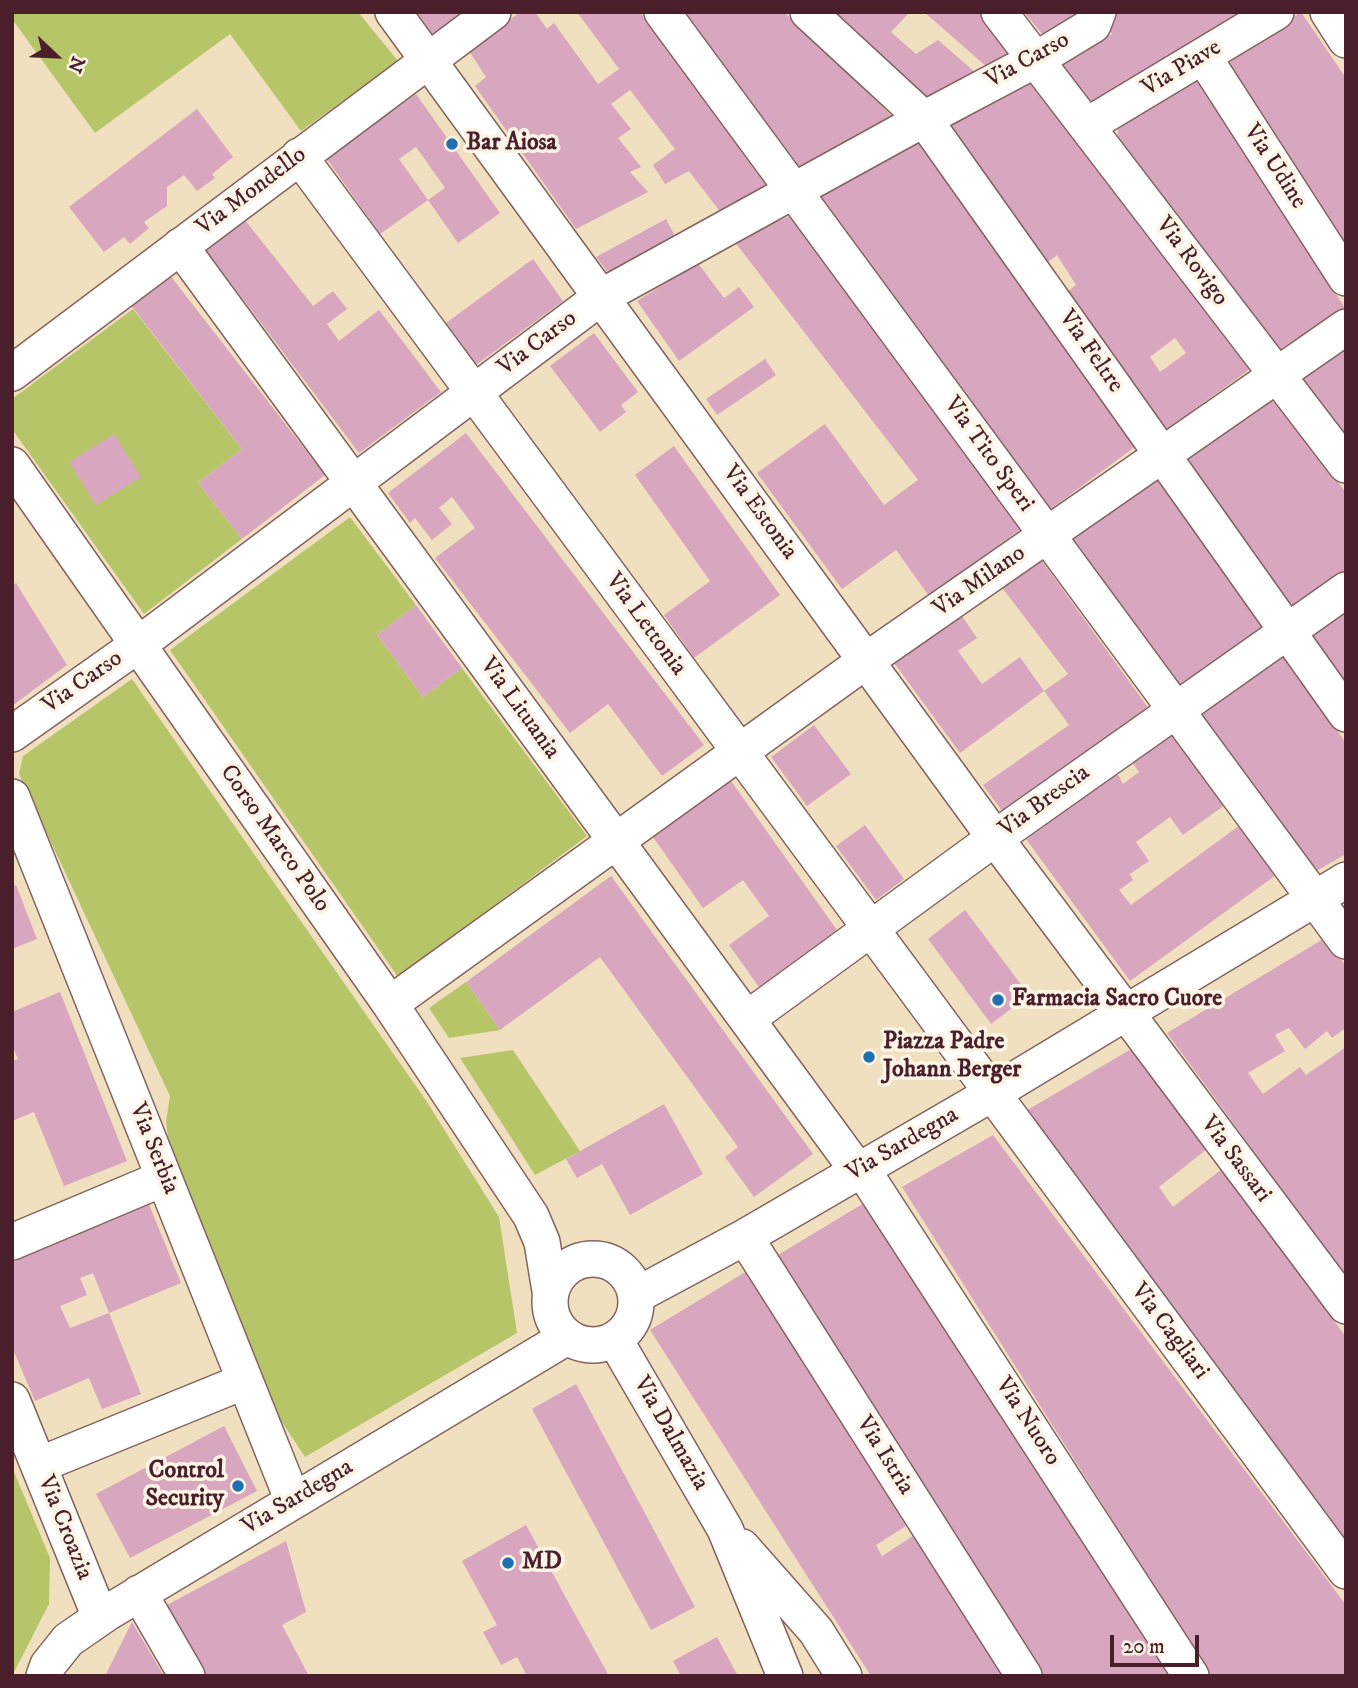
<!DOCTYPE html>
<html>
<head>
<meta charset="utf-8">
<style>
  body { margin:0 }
  #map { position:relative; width:1358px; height:1688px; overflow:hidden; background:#f1e0c0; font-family:"IM FELL DW Pica",serif }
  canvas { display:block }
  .frame { position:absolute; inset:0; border:14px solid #4a1f2b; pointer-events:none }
  .north { position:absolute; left:21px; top:21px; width:70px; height:70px; -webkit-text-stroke:5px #fcf5e5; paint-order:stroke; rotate:113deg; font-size:19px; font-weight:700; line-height:28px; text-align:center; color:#4a1f2b }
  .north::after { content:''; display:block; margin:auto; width:24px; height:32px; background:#4a1f2b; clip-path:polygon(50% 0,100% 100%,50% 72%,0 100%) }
  .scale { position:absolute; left:1110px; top:1635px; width:89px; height:32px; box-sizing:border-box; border:4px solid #4a1f2b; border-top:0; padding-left:9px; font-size:21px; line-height:24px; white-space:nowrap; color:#4a1f2b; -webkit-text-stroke:5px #fcf5e5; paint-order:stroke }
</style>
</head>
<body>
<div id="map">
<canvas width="1358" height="1688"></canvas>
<div class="frame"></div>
<div class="north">N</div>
<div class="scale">20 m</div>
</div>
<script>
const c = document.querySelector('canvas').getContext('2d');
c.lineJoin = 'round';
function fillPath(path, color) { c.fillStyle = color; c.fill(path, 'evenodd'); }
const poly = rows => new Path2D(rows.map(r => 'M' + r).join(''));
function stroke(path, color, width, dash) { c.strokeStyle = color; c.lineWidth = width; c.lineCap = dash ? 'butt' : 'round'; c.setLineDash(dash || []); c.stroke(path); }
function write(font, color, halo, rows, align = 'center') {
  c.font = font + ' "IM FELL DW Pica",serif'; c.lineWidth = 7; c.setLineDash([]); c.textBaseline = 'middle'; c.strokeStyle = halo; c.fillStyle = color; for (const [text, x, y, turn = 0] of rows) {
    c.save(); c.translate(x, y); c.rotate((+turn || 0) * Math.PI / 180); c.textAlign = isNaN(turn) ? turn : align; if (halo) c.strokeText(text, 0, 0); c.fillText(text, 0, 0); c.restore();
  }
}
fillPath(poly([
  [12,12,358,12,398,61,301,131,230,34,95,133,12,19],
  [133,309,242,449,198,483,242,539,144,614,12,429,12,399],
  [350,517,416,605,377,635,423,697,462,668,587,836,398,977,170,650],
  [132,679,427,1102,499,1217,517,1333,305,1457,274,1410,169,1143,166,1122,170,1096,19,774,23,756],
  [466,982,500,1030,449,1038,429,1008],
  [513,1050,580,1151,535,1175,460,1058],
  [12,1467,50,1558,49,1604,12,1676]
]), '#b6c567');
fillPath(poly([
  [417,12,464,12,433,35],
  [520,12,535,12,547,29,554,23,598,84,619,69,577,12,640,12,769,186,721,213,689,171,665,184,653,165,675,149,630,90,611,104,631,129,618,138,641,167,630,172,648,192,576,229,475,86,486,77,469,51],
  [683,12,784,12,895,119,800,168],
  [828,12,905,12,908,14,891,32,916,54,938,40,976,73,923,103],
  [924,12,978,12,1012,53,987,67],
  [1024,12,1082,12,1042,34],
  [1114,12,1246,12,1093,109,1057,65,1112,34,1108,27],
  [1301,12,1346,78,1346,250,1223,64],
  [1196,78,1345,308,1277,351,1117,139,1118,129],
  [1030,79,1253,367,1164,431,1066,293,1076,285,1057,255,1046,264,949,125],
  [1175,338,1186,353,1160,372,1150,357],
  [416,94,500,213,458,243,428,200,445,188,416,147,399,159,428,200,380,234,326,158],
  [197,109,233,157,212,174,215,178,197,191,184,175,167,187,167,206,144,222,149,228,130,244,124,237,104,252,69,207],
  [918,141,1136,446,1048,511,819,197],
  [792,215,1021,529,929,596,896,550,842,589,757,473,825,424,884,505,918,480,734,241],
  [666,219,677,240,609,274,596,257],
  [245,220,313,306,333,291,347,309,327,324,339,341,379,310,441,392,359,453,206,250],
  [533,259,563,301,476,365,446,323],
  [698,263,724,298,739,287,754,307,679,361,637,301],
  [169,274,325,475,242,539,198,483,242,449,130,304],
  [594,333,638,392,621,405,626,412,600,432,550,366],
  [1346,345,1346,437,1298,373],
  [765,359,776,375,717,415,706,399],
  [1273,392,1346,493,1346,571,1294,608,1184,454],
  [466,433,704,745,662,776,608,704,570,733,435,558,475,528,452,497,439,508,452,524,432,540,415,518,410,523,388,493],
  [114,434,141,477,96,505,69,462],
  [674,446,780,595,694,658,664,615,710,581,635,475],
  [1154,475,1265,628,1179,690,1069,537],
  [1040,558,1149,709,1002,811,983,785,1069,725,1044,691,1068,674,1000,585],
  [16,583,67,665,12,706,12,586],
  [416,605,462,668,423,697,377,635],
  [1346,612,1346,683,1312,636],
  [960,613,977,638,958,651,982,684,1020,657,1044,691,960,753,892,660],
  [1284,655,1346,743,1346,854,1313,873,1199,715],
  [814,725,851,774,807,806,771,757],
  [1173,733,1225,805,1183,835,1170,817,1136,842,1149,861,1130,874,1133,880,1119,890,1131,905,1240,825,1276,875,1130,981,1026,839,1117,773,1123,784,1139,772,1132,762],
  [731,781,837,930,759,987,729,945,769,916,743,880,703,908,653,837],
  [865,825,904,879,876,900,836,846],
  [611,876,813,1154,754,1197,725,1157,738,1147,600,957,500,1030,466,982],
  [16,885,37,939,12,949,12,887],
  [965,910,1029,995,991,1024,928,939],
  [1325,938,1346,966,1346,1028,1332,1038,1327,1031,1305,1049,1289,1028,1275,1035,1285,1051,1248,1073,1263,1094,1300,1067,1306,1075,1346,1047,1346,1277,1167,1033],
  [60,992,127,1161,64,1186,34,1112,12,1121,12,1061,18,1059,12,1045,12,1012],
  [1133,1048,1207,1149,1159,1187,1173,1207,1222,1169,1346,1337,1346,1553,1024,1112],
  [664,1104,703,1174,630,1215,602,1164,577,1178,566,1159],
  [993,1135,1346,1605,1346,1676,1211,1676,902,1187],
  [869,1200,1173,1676,1042,1676,773,1258],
  [148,1202,181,1283,109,1313,141,1394,102,1409,89,1378,35,1401,12,1347,12,1258],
  [93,1273,109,1313,70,1328,60,1306,87,1295,80,1278],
  [747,1271,906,1526,876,1545,882,1556,913,1536,1003,1676,871,1676,650,1330],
  [576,1384,695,1607,651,1630,532,1409],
  [224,1426,257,1491,130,1558,96,1494],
  [526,1525,609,1676,527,1676,517,1657,501,1665,483,1632,497,1625,462,1561],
  [286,1541,306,1612,282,1625,309,1676,204,1676,167,1605],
  [132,1622,164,1676,105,1676],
  [717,1637,738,1676,681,1676,673,1661]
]), '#d8a6bf');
const minor = poly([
  [393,12,995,838,1346,1306],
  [662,12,1346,941],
  [808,12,924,119,1346,714],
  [999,12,1346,465],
  [1328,12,1346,40],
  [1203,56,1346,278],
  [1088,125,1276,12],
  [299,156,1346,1571],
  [180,246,858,1171],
  [12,373,493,12],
  [12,465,390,1004,531,1216,542,1242,550,1291],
  [12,734,139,644,601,297,924,119,1037,59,1093,25,1098,12],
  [12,797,293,1501],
  [390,1004,867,660,1346,327],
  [747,1019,995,838,1346,590],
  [862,1169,1191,1676],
  [745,1237,1024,1676],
  [12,1242,164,1178],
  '550 1302a43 43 0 1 1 86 0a43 43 0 1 1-86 0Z',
  [637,1295,745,1237,991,1094,1346,880],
  [615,1340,725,1529,785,1676],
  [12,1400,100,1617],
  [39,1465,245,1381],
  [742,1547,816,1631,844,1676],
  [139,1593,187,1676],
  [44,1676,48,1665,68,1640,107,1613,567,1337]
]);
stroke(minor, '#84635f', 38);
stroke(minor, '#fff', 35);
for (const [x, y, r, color] of [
  [452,144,7,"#1f6fb2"],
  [998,1000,7,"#1f6fb2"],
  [869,1057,7,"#1f6fb2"],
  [238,1486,7,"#1f6fb2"],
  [508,1563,7,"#1f6fb2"]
]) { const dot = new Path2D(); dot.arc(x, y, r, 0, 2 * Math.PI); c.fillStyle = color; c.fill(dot); stroke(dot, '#fcf5e5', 2.5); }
write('24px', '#4a1f2b', '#fcf5e5', [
  ["Via Carso",1028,61,-29],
  ["Via Piave",1182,69,-31],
  ["Via Udine",1274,167,57],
  ["Via Mondello",252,192,-37],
  ["Via Rovigo",1191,262,53],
  ["Via Carso",538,344,-37],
  ["Via Feltre",1090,352,55],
  ["Via Tito Speri",988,455,54],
  ["Via Estonia",759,513,54],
  ["Via Milano",980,582,-35],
  ["Via Lettonia",645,625,54],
  ["Via Carso",83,683,-35],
  ["Via Lituania",519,709,54],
  ["Via Brescia",1045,802,-36],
  ["Corso Marco Polo",274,839,55],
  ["Via Sardegna",903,1145,-30],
  ["Via Serbia",153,1149,68],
  ["Via Sassari",1235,1160,53],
  ["Via Cagliari",1169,1332,53],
  ["Via Nuoro",1027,1422,57],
  ["Via Dalmazia",670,1434,60],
  ["Via Istria",884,1456,58],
  ["Via Sardegna",298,1498,-31],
  ["Via Croazia",64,1528,68]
]);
write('bold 24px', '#4a1f2b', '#fcf5e5', [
  ["Bar Aiosa",466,144],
  ["Farmacia Sacro Cuore",1012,1000],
  ["Piazza Padre",883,1043],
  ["Johann Berger",883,1071],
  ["Control",224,1472,"right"],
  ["Security",224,1500,"right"],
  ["MD",522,1563]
], 'left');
</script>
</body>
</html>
